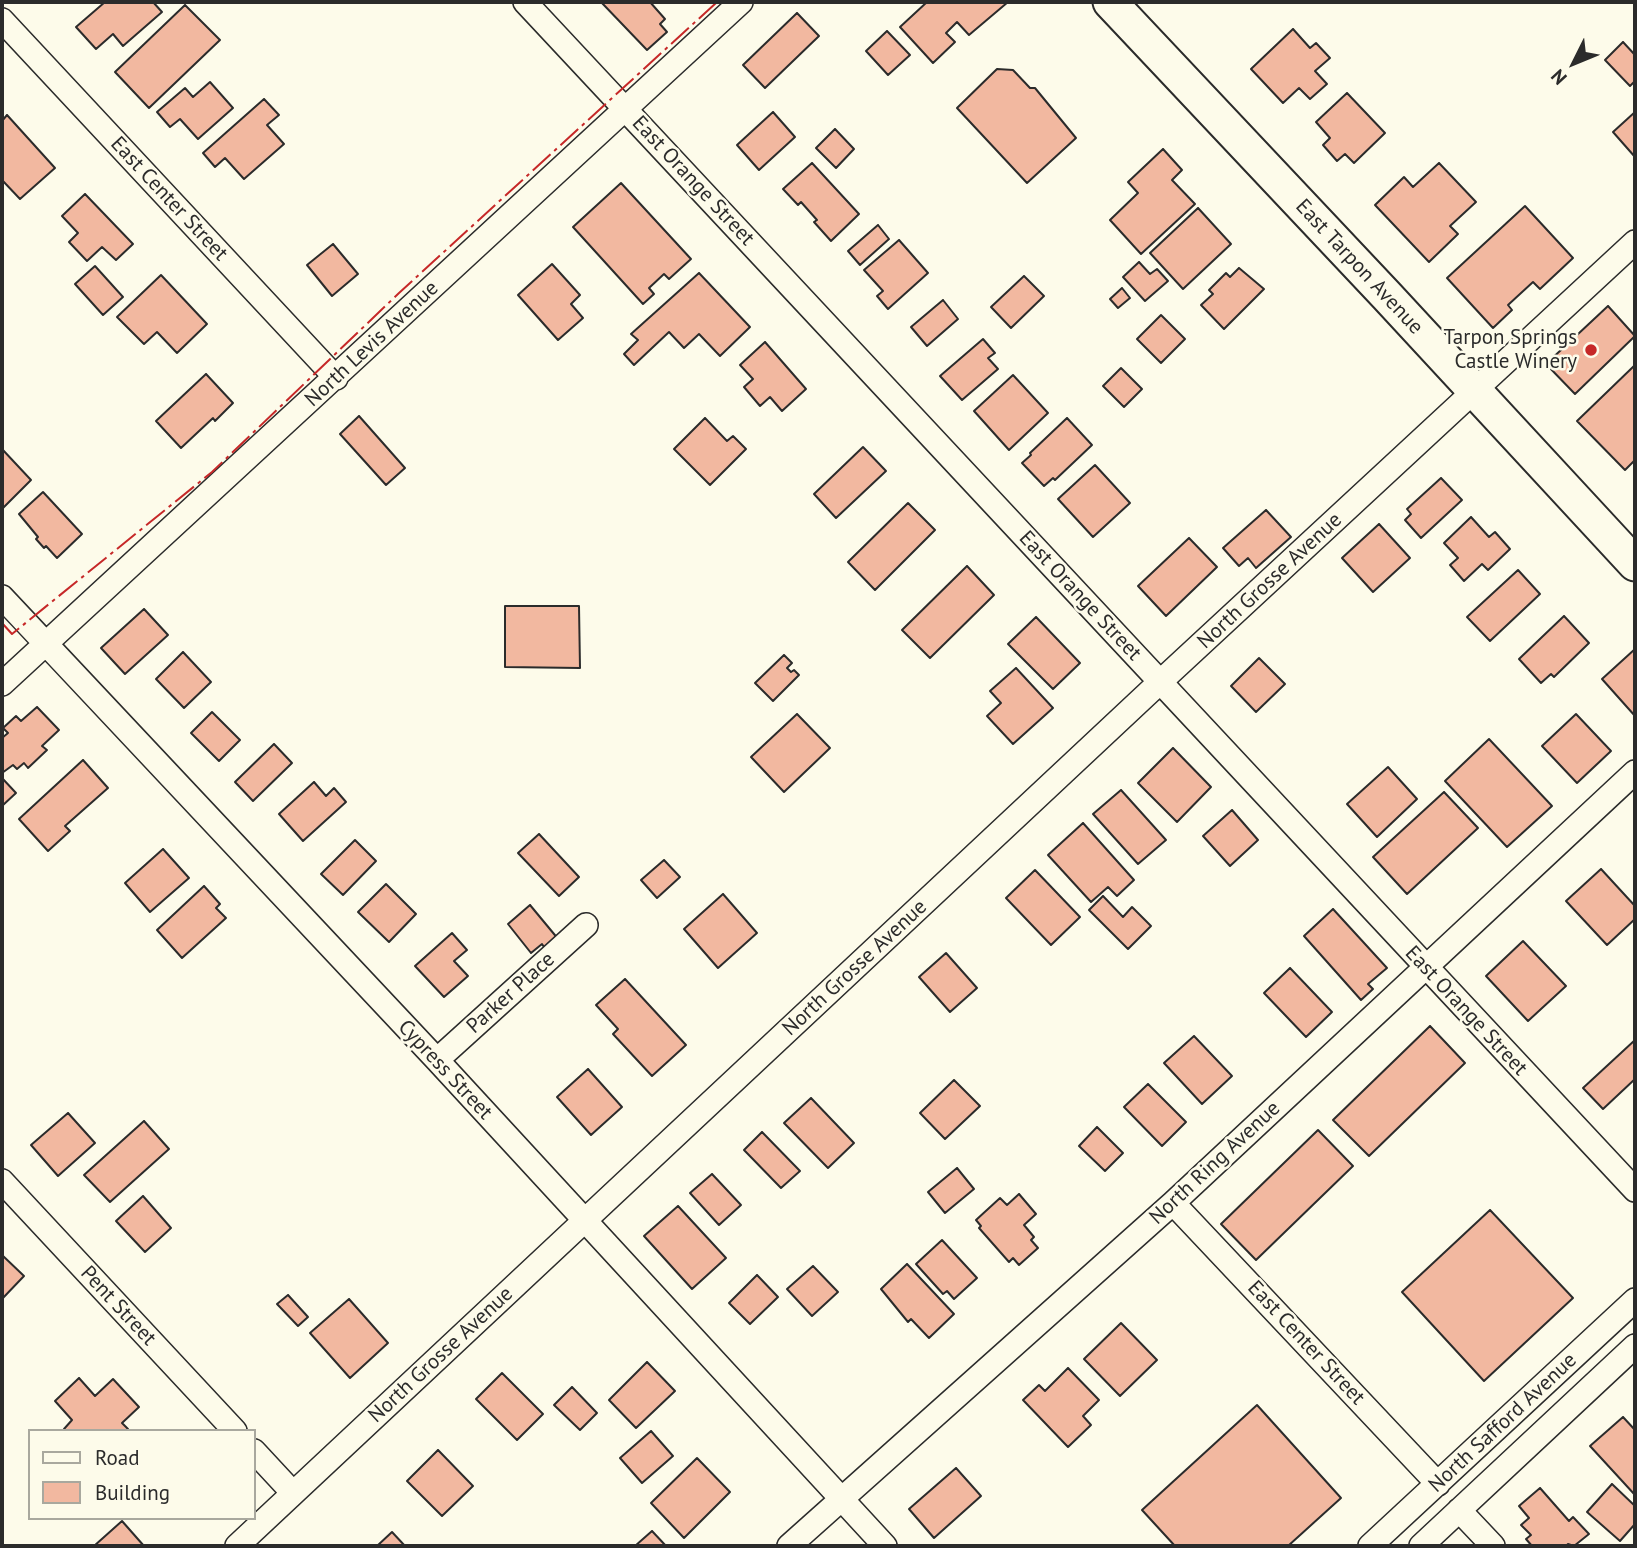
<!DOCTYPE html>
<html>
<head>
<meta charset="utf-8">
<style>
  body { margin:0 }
  #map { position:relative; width:1637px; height:1548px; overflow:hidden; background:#fdfbea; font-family:"PT Sans",sans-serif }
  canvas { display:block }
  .frame { position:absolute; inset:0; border:4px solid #2b2b2b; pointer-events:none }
  .legend { position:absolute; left:28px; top:1429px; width:228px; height:91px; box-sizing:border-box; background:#fdfbea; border:2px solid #a9a89e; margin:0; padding:9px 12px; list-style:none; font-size:21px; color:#2b2b2b }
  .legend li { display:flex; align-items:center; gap:14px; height:35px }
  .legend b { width:35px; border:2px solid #a9a89e }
  .north { position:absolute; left:1539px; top:28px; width:70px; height:70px; -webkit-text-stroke:5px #fdfbea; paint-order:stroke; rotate:227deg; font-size:19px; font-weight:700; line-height:28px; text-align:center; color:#2b2b2b }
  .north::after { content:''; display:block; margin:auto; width:24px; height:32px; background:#2b2b2b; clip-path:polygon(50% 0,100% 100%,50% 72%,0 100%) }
</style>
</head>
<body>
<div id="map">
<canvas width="1637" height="1548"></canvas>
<div class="frame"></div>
<ul class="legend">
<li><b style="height:9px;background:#fdfbea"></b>Road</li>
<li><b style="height:19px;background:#f2b8a0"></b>Building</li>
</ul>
<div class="north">N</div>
</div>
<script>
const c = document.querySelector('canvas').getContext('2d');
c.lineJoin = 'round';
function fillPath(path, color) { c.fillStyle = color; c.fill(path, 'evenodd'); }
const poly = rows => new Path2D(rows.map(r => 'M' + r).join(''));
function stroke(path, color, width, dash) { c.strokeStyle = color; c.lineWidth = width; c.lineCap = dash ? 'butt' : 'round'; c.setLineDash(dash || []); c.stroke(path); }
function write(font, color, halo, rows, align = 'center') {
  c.font = font + ' "PT Sans",sans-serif'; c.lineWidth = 5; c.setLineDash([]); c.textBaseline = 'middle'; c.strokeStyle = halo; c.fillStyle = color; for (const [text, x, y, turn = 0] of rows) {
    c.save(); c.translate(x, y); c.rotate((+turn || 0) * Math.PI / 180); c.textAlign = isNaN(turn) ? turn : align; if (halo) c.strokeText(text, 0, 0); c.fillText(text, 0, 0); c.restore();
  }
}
const building = poly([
  [105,2,153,2,162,12,123,46,113,34,96,49,76,27,105,2],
  [601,2,650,2,665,19,660,24,667,32,647,50,601,2],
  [927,2,1008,2,969,35,957,22,946,33,955,42,933,63,900,27,927,2],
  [185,5,220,40,149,108,115,72,185,5],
  [797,13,819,36,765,88,743,65,797,13],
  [1293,29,1310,48,1316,43,1330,58,1315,71,1327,84,1310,99,1299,88,1283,103,1251,69,1293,29],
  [887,31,910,55,888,75,866,51,887,31],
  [1623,42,1635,55,1635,81,1630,86,1605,60,1623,42],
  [997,69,1013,70,1030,88,1035,88,1076,138,1027,183,957,108,997,69],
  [210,82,233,108,198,139,180,119,170,127,157,112,185,88,193,97,210,82],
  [1347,93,1385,133,1354,163,1345,154,1337,161,1323,145,1330,138,1316,122,1347,93],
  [264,99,279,115,267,125,284,144,244,179,225,158,215,167,203,153,264,99],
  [773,112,795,137,759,170,737,145,773,112],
  [1635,112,1635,157,1613,132,1635,112],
  [7,115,55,168,20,199,2,180,2,121,7,115],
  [835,129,854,149,836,168,816,148,835,129],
  [1163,149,1182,170,1172,180,1195,204,1141,254,1110,220,1138,193,1128,182,1163,149],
  [812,163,859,214,831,241,814,222,817,220,801,202,798,205,783,189,812,163],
  [1439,163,1476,202,1450,226,1458,234,1429,262,1375,205,1404,177,1413,187,1439,163],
  [621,183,691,259,669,279,664,274,649,288,654,294,643,304,573,227,621,183],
  [85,194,133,244,116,260,102,247,87,261,69,242,78,233,62,216,85,194],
  [1525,206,1573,258,1540,289,1533,282,1508,305,1512,310,1493,328,1447,278,1525,206],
  [1198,208,1231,244,1183,289,1150,253,1198,208],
  [878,225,889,239,860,265,848,251,878,225],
  [899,240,928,273,888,309,877,296,883,291,864,270,899,240],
  [333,244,358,274,332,296,307,265,333,244],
  [1139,262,1150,274,1157,269,1168,281,1145,301,1123,277,1139,262],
  [552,264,580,295,571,304,583,318,558,340,518,295,552,264],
  [95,266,123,297,103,315,75,284,95,266],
  [1239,268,1264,289,1224,329,1201,305,1213,294,1209,290,1226,273,1230,277,1239,268],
  [699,273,750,327,720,356,699,334,684,348,669,332,634,365,624,354,638,340,631,334,699,273],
  [161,275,207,324,177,353,157,332,144,344,117,317,161,275],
  [1024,276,1044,296,1011,328,991,307,1024,276],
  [1122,288,1130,298,1118,308,1110,299,1122,288],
  [943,300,958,319,927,346,911,327,943,300],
  [1608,306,1635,336,1575,394,1546,364,1608,306],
  [1161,315,1185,339,1161,363,1137,339,1161,315],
  [983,339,995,353,988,358,998,369,962,400,940,376,983,339],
  [765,342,806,389,782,411,770,397,760,406,744,387,753,379,740,365,765,342],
  [1635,365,1635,460,1625,470,1577,421,1635,365],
  [1121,368,1142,389,1124,407,1103,386,1121,368],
  [206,374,233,403,215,421,213,418,181,448,156,421,206,374],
  [1013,375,1048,413,1009,450,974,411,1013,375],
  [359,416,405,468,386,485,340,434,359,416],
  [705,418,727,441,733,436,746,449,710,485,674,449,705,418],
  [1067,418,1092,445,1055,480,1053,478,1044,486,1022,463,1031,455,1030,453,1067,418],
  [863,447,886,471,836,518,814,494,863,447],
  [2,449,31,480,2,509,2,449],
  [1095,465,1130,503,1093,537,1058,499,1095,465],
  [1441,478,1462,500,1421,538,1405,520,1411,514,1407,509,1441,478],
  [43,492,82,534,57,558,46,546,44,548,36,539,38,537,19,514,43,492],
  [908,503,935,530,875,590,848,562,908,503],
  [1266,510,1291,537,1256,568,1248,558,1239,566,1223,548,1266,510],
  [1471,517,1489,537,1495,532,1510,549,1488,570,1482,564,1464,581,1450,565,1458,558,1444,543,1471,517],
  [1379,524,1410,558,1373,592,1342,558,1379,524],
  [1189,538,1217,567,1166,616,1138,586,1189,538],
  [967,566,994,595,930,658,902,630,967,566],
  [1518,570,1540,594,1490,641,1467,617,1518,570],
  [505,606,579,606,580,668,505,667,505,606],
  [144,609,168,635,125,674,101,648,144,609],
  [1564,616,1589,643,1554,677,1551,674,1541,683,1519,659,1564,616],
  [1036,617,1080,663,1053,689,1008,644,1036,617],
  [1635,649,1635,716,1602,679,1635,649],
  [183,652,211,682,184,708,156,679,183,652],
  [784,655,792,663,787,668,791,672,794,670,799,675,773,701,755,683,784,655],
  [1259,658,1285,684,1256,712,1231,686,1259,658],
  [1016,668,1053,708,1013,744,987,716,1001,703,990,691,1016,668],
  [37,707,59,730,42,746,47,750,28,768,24,763,17,769,13,765,2,773,2,738,8,733,3,728,16,716,21,721,37,707],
  [212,712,240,740,219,761,191,733,212,712],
  [797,714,830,748,784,792,751,757,797,714],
  [1576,714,1611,751,1577,783,1542,746,1576,714],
  [1489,739,1552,806,1507,847,1445,781,1489,739],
  [274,744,292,763,253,801,235,782,274,744],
  [1173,748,1211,787,1177,822,1138,783,1173,748],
  [83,760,108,788,65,826,70,831,48,851,19,819,83,760],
  [1388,767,1417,799,1377,837,1347,804,1388,767],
  [2,778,16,793,2,806,2,778],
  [314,782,326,796,334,788,346,802,303,841,279,814,314,782],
  [1121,790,1166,840,1138,864,1093,814,1121,790],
  [1444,792,1478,828,1407,894,1373,857,1444,792],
  [1232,810,1258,840,1230,866,1203,836,1232,810],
  [1083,823,1134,880,1117,896,1108,887,1091,902,1048,855,1083,823],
  [539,834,579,877,559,896,518,853,539,834],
  [355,840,376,861,343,895,321,874,355,840],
  [163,849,189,878,150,912,125,883,163,849],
  [664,860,680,877,657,898,641,880,664,860],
  [1601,869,1635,906,1635,919,1607,945,1566,901,1601,869],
  [1035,870,1080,917,1051,945,1006,898,1035,870],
  [386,884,416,914,389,942,358,912,386,884],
  [204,886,220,904,216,908,226,918,182,958,157,930,204,886],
  [723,894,757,933,718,968,684,929,723,894],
  [1103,896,1123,917,1132,907,1151,926,1128,949,1089,910,1103,896],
  [530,905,559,940,546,950,542,944,531,953,508,924,530,905],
  [1333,909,1387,968,1368,984,1373,989,1361,1000,1304,936,1333,909],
  [452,933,467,950,454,961,468,976,444,997,415,966,452,933],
  [1523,941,1566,986,1528,1021,1486,976,1523,941],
  [946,953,977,988,950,1012,919,977,946,953],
  [1290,968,1332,1012,1306,1037,1264,993,1290,968],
  [625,979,686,1045,652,1076,613,1034,618,1029,596,1005,625,979],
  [1430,1026,1465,1063,1369,1156,1333,1120,1430,1026],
  [1194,1036,1232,1076,1202,1104,1164,1063,1194,1036],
  [1635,1040,1635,1079,1603,1109,1583,1088,1635,1040],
  [588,1069,622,1107,591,1135,557,1097,588,1069],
  [954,1080,980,1106,945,1139,920,1113,954,1080],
  [1148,1084,1186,1122,1162,1146,1124,1107,1148,1084],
  [811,1098,854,1143,828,1168,784,1123,811,1098],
  [68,1113,95,1143,58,1176,31,1145,68,1113],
  [144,1121,169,1149,110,1202,84,1175,144,1121],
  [1097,1127,1123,1153,1105,1171,1079,1146,1097,1127],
  [1318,1130,1353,1166,1256,1260,1221,1224,1318,1130],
  [762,1132,800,1171,781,1188,744,1150,762,1132],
  [957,1168,974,1189,945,1213,928,1192,957,1168],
  [712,1174,741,1205,719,1225,690,1193,712,1174],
  [1019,1194,1036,1214,1024,1225,1034,1237,1031,1240,1038,1248,1019,1265,1013,1258,1009,1262,979,1228,981,1226,976,1220,1000,1198,1007,1205,1019,1194],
  [143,1196,171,1228,145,1252,116,1221,143,1196],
  [678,1206,726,1258,692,1289,644,1236,678,1206],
  [1490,1210,1573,1298,1484,1381,1402,1292,1490,1210],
  [942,1240,977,1278,954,1299,947,1291,943,1294,916,1264,942,1240],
  [2,1255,24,1276,2,1299,2,1255],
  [907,1264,954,1314,929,1338,911,1319,908,1322,881,1289,907,1264],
  [813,1266,838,1292,812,1316,787,1289,813,1266],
  [757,1275,778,1297,750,1324,729,1303,757,1275],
  [288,1295,308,1317,298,1326,277,1304,288,1295],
  [349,1299,388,1343,350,1378,310,1333,349,1299],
  [1121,1323,1157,1360,1120,1396,1084,1359,1121,1323],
  [647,1362,675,1391,636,1428,609,1400,647,1362],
  [1068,1368,1099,1400,1083,1416,1091,1425,1068,1447,1023,1400,1039,1385,1045,1391,1068,1368],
  [502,1373,543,1414,517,1440,476,1399,502,1373],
  [79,1378,95,1396,113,1379,139,1407,122,1423,128,1429,126,1431,66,1431,64,1429,72,1420,55,1401,79,1378],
  [572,1387,597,1413,580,1430,554,1405,572,1387],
  [1257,1405,1341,1498,1288,1546,1175,1546,1142,1510,1257,1405],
  [1623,1417,1635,1430,1635,1495,1590,1446,1623,1417],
  [651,1431,673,1456,642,1483,620,1458,651,1431],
  [438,1450,473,1486,442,1516,407,1481,438,1450],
  [697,1458,730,1492,684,1538,651,1503,697,1458],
  [956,1468,981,1496,934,1538,909,1509,956,1468],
  [1612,1484,1635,1506,1635,1524,1620,1541,1587,1512,1612,1484],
  [1540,1488,1569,1521,1573,1517,1589,1534,1574,1546,1568,1544,1566,1546,1532,1546,1526,1539,1531,1535,1521,1525,1529,1518,1519,1506,1540,1488],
  [122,1521,144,1546,94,1546,122,1521],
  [652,1531,666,1546,635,1546,652,1531],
  [392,1532,405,1546,377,1546,392,1532]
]);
fillPath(building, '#f2b8a0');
stroke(building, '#2b2b2b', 2);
const street = poly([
  [525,2,1635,1190],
  [2,20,336,378],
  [2,597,437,1060,885,1546],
  [2,684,741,2],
  [437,1060,586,925],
  [2,1181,235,1431],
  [1173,1203,1438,1484],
  [254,1451,293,1493],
  [1459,1510,1493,1546],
  [237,1546,1160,682,1635,242],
  [789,1546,1173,1203,1635,772],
  [1370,1546,1635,1300],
  [1421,1546,1635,1346]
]);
const secondary = poly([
  [1110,2,1387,296,1635,564]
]);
stroke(street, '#2b2b2b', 26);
stroke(secondary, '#2b2b2b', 37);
stroke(street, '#fdfbea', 23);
stroke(secondary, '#fdfbea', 33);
stroke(poly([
  [2,623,12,634,212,472,399,293,717,2]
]), '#c62828', 2, [24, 5, 3.5, 5]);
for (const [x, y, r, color] of [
  [1591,350,7,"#c62828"]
]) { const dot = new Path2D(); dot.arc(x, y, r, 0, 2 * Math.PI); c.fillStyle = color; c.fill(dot); stroke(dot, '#fdfbea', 2.5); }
write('21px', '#2b2b2b', '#fdfbea', [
  ["East Orange Street",693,181,47],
  ["East Center Street",169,199,47],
  ["East Tarpon Avenue",1359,267,47],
  ["North Levis Avenue",372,344,-43],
  ["North Grosse Avenue",1270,581,-43],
  ["East Orange Street",1080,596,47],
  ["North Grosse Avenue",855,968,-43],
  ["Parker Place",511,993,-42],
  ["East Orange Street",1466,1011,47],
  ["Cypress Street",445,1070,47],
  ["North Ring Avenue",1215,1163,-43],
  ["Pent Street",118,1306,47],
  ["East Center Street",1306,1343,47],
  ["North Grosse Avenue",441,1355,-43],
  ["North Safford Avenue",1503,1423,-43]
]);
write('21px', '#2b2b2b', '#fdfbea', [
  ["Tarpon Springs",1577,338],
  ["Castle Winery",1577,362]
], 'right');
</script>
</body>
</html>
